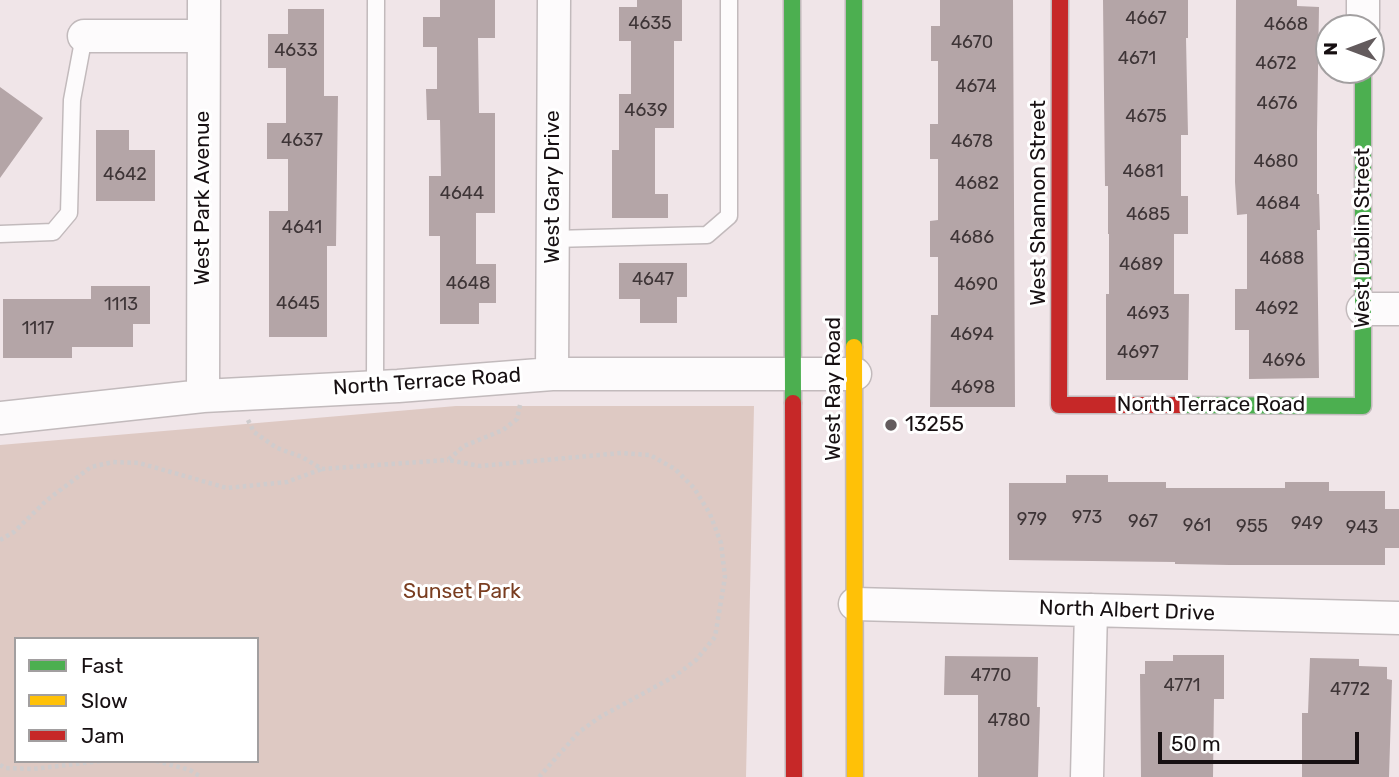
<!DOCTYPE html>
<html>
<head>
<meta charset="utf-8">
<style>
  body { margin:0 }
  #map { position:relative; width:1399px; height:777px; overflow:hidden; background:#f0e5e8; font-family:Rubik,sans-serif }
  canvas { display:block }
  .legend { position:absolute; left:14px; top:637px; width:245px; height:126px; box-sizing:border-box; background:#fff; border:2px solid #a29fa0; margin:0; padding:9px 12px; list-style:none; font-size:21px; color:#171012 }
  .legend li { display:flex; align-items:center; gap:14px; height:35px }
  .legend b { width:35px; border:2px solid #a29fa0 }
  .north { position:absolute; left:1315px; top:14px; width:70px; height:70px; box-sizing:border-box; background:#fff; border:2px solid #a29fa0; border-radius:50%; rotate:270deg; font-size:19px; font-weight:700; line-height:28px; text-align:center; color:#171012 }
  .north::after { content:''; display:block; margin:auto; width:24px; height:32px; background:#635b5d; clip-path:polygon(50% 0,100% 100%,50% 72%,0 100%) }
  .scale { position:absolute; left:1158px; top:732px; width:201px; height:32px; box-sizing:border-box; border:4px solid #171012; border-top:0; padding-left:9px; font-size:21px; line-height:24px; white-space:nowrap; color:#171012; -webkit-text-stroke:5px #fff; paint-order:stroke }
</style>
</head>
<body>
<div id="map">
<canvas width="1399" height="777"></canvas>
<ul class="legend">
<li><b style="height:9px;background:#4caf50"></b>Fast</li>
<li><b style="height:9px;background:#ffc107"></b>Slow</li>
<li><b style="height:9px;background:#c62828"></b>Jam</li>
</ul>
<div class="north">N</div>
<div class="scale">50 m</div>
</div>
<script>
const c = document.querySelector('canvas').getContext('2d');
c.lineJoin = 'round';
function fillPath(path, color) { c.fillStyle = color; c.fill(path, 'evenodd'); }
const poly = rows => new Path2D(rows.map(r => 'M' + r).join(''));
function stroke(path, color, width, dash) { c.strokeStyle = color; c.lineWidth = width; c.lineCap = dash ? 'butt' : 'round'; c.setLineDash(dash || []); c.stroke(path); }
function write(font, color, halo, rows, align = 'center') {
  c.font = font + ' Rubik,sans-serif'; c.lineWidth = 6; c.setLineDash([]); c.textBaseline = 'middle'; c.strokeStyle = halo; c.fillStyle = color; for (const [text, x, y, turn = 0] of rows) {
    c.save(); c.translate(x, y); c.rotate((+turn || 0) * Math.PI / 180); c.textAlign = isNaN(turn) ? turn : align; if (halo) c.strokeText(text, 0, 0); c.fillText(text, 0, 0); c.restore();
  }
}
fillPath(poly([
  [456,406,754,406,746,777,0,777,0,445],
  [16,639,257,639,257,761,16,761]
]), '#dec9c3');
fillPath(poly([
  [440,0,495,0,495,38,478,38,479,113,495,113,495,213,476,213,476,264,496,264,496,303,479,303,479,324,440,324,440,236,429,236,429,176,441,176,440,120,427,120,426,89,437,89,437,47,423,47,423,17,440,17],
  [637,0,682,0,682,41,674,41,674,128,655,128,655,194,668,194,668,218,612,218,612,150,619,150,619,94,631,94,631,41,619,41,619,7,637,7],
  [940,0,1013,0,1015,407,930,407,931,315,938,315,938,257,930,257,930,221,938,220,938,159,930,159,930,124,938,124,938,61,931,61,931,26,940,26],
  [1103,0,1188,0,1188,38,1186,38,1188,135,1181,135,1181,196,1188,196,1188,234,1174,234,1174,294,1189,294,1188,380,1106,380,1106,294,1109,294,1109,234,1108,234,1108,186,1105,186],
  [1236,0,1297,0,1297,6,1319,7,1317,132,1317,194,1319,194,1320,230,1317,230,1319,378,1249,379,1249,330,1235,330,1235,289,1247,289,1247,214,1237,215,1235,182],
  [288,9,324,9,324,96,338,96,336,246,327,246,327,337,269,337,269,211,288,211,288,159,267,159,267,123,286,123,286,68,268,68,268,34,288,34],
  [0,87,43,118,0,178],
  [96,130,129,130,129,150,155,150,155,201,96,201],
  [619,263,687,263,687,297,677,297,677,323,640,323,640,299,619,299],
  [91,286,150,286,150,324,133,324,133,347,72,347,72,358,3,358,3,299,91,299],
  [1066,475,1108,475,1108,482,1166,482,1166,488,1285,488,1285,482,1329,482,1329,491,1385,491,1385,509,1399,509,1399,548,1385,548,1385,565,1229,565,1175,564,1175,562,1009,560,1009,483,1066,483],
  [1173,655,1224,655,1224,699,1214,699,1213,777,1141,777,1140,674,1145,674,1145,661,1173,661],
  [945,656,1038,657,1037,707,1040,707,1038,777,978,777,978,695,944,695],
  [1310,658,1359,659,1359,666,1387,667,1387,679,1392,680,1389,777,1302,777,1302,713,1308,713]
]), '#b4a5a7');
const lane = poly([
  [0,234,53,232,69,213,72,100,84,36],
  [553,239,707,235,729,216,729,0],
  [375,387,376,0]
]);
const street = poly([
  [1363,0,1363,28],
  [84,36,203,36],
  [1363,309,1399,309],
  [552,374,554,0],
  [203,396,204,0],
  [0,418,203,396,398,386,552,374,855,374],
  [855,604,1399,618],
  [1087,777,1091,610]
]);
const fast = poly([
  [792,0,793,403],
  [854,0,854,347],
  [1179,405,1363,406,1363,70]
]);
const slow = poly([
  [854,347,855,777]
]);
const jam = poly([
  [1060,0,1059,405,1179,405],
  [793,403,794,777]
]);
stroke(lane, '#c2babc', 19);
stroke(street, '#c2babc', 35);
stroke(fast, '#c2babc', 19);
stroke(slow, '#c2babc', 19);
stroke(jam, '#c2babc', 19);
stroke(poly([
  [520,405,517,419,503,430,464,446,448,460,480,466,621,453,650,455,675,469,694,488,710,514,721,543,725,577,715,637,696,660,675,676,600,717,579,732,539,777],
  [248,420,254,432,277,448,302,457,322,469,448,460],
  [0,540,14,532,47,500,91,467,113,462,139,463,227,488,287,482,322,469],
  [156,761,190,770,201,777],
  [0,765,5,768,33,769,101,761]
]), '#cfcccd', 4.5, [3.5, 3.5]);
stroke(lane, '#fdfbfc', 16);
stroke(street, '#fdfbfc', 32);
stroke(fast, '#4caf50', 16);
stroke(slow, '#ffc107', 16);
stroke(jam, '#c62828', 16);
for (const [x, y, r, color] of [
  [891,425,7,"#635b5d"]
]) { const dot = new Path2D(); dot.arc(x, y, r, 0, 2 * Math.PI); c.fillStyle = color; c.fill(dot); stroke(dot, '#fff', 2.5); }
write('18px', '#3e3537', null, [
  ["4667",1146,19],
  ["4635",650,24],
  ["4668",1286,25],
  ["4670",972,43],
  ["4633",296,51],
  ["4671",1137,59],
  ["4672",1276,64],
  ["4674",976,87],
  ["4676",1277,104],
  ["4639",646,111],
  ["4675",1146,117],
  ["4637",302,141],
  ["4678",972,142],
  ["4680",1276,162],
  ["4681",1143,172],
  ["4642",125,175],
  ["4682",977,184],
  ["4644",462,194],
  ["4684",1278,204],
  ["4685",1148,215],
  ["4641",302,228],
  ["4686",972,238],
  ["4688",1282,259],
  ["4689",1141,265],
  ["4647",653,280],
  ["4648",468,284],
  ["4690",976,285],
  ["4645",298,304],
  ["1113",121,305],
  ["4692",1277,309],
  ["4693",1148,314],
  ["1117",38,329],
  ["4694",972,335],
  ["4697",1138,353],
  ["4696",1284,361],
  ["4698",973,388],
  ["973",1087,518],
  ["979",1032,520],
  ["967",1143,522],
  ["949",1307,524],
  ["961",1197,526],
  ["955",1252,527],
  ["943",1362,528],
  ["4770",991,676],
  ["4771",1182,686],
  ["4772",1350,690],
  ["4780",1009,721]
]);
write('21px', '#171012', '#fff', [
  ["West Gary Drive",553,187,-90],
  ["West Park Avenue",203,198,-90],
  ["West Shannon Street",1039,203,-90],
  ["West Dublin Street",1363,238,-90],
  ["North Terrace Road",427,382,-4],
  ["West Ray Road",834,389,-90],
  ["North Terrace Road",1211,405],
  ["North Albert Drive",1127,611,2]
]);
write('21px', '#171012', '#fff', [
  ["13255",905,425]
], 'left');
write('21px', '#793d20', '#fff', [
  ["Sunset Park",462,592]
]);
</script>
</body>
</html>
